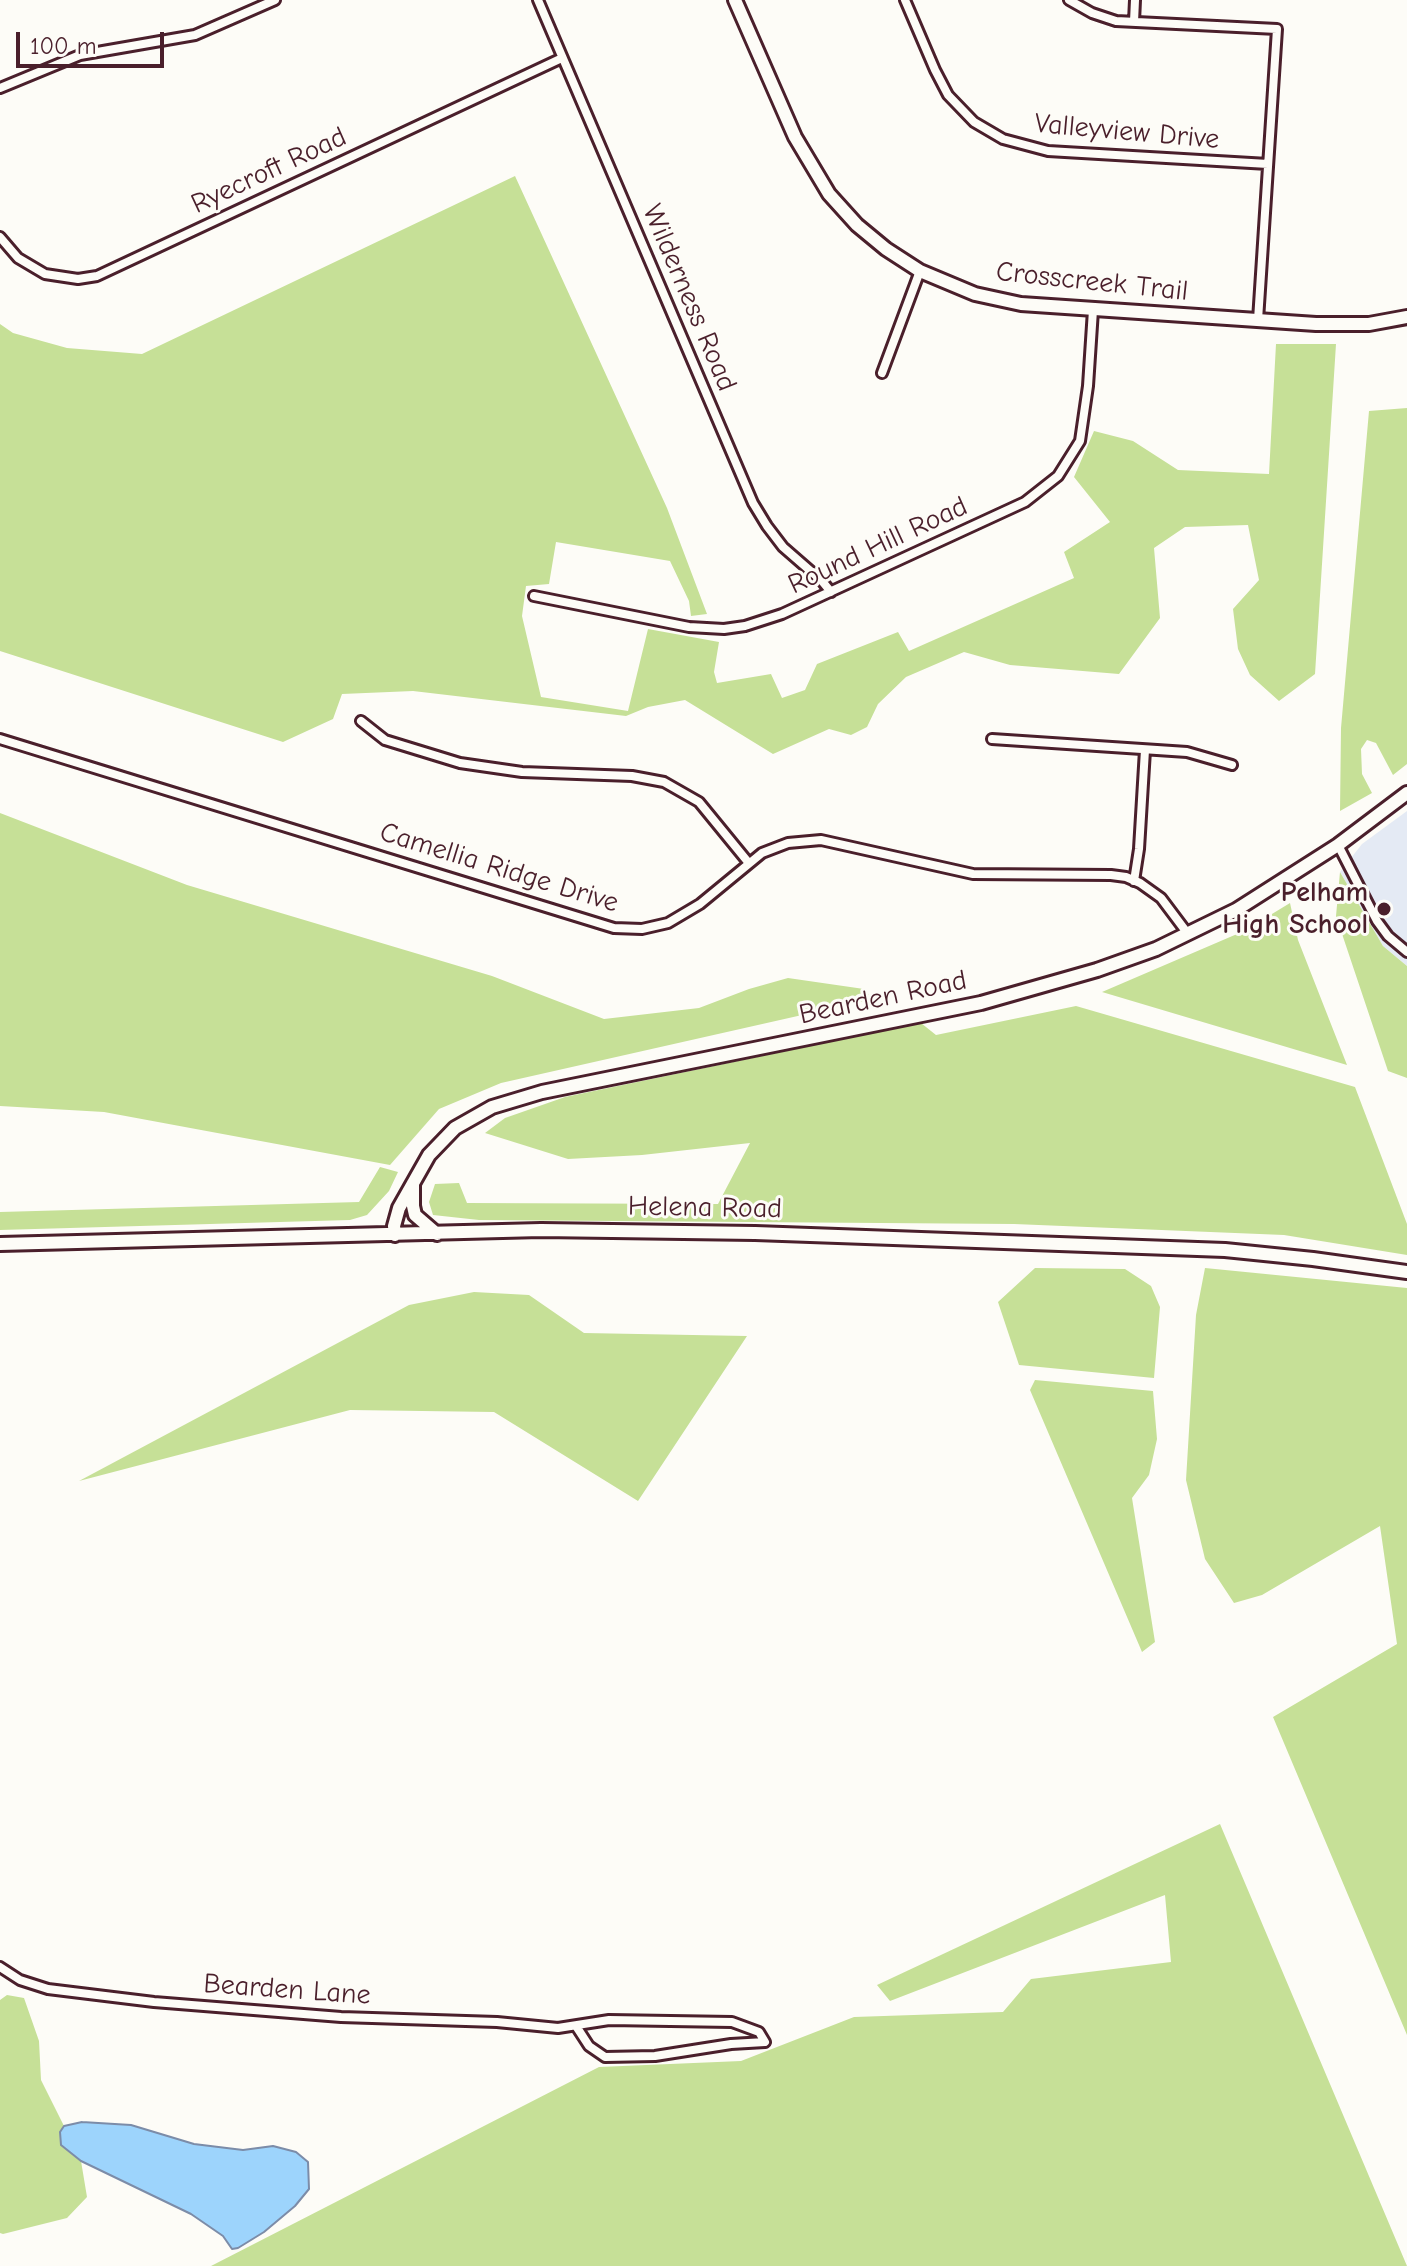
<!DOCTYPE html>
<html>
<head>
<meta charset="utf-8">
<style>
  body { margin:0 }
  #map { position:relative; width:1407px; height:2266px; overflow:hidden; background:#fdfcf7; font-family:"Comic Neue",sans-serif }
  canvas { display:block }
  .scale { position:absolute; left:16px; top:32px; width:148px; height:36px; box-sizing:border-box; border:4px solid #4a1f2b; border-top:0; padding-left:10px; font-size:24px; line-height:28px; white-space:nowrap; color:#4a1f2b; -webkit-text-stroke:6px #fdfcf7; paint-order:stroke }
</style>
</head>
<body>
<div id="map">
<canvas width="1407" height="2266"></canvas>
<div class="scale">100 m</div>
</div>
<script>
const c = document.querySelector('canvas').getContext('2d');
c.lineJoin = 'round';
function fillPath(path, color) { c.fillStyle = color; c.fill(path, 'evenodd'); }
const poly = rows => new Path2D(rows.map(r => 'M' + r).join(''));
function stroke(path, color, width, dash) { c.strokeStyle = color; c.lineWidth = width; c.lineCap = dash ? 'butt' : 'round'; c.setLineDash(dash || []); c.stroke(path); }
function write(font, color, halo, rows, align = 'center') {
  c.font = font + ' "Comic Neue",sans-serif'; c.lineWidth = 6; c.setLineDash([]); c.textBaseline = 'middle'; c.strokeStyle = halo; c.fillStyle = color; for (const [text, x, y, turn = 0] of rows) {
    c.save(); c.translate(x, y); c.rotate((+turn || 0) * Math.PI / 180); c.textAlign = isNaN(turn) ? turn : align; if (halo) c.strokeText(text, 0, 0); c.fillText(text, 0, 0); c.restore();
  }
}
fillPath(poly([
  [1407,811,1407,966,1383,946,1340,872,1362,844]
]), '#e4eaf4');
fillPath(poly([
  [515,176,667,508,707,614,691,616,689,601,670,561,556,542,549,584,526,586,522,616,541,697,628,711,648,629,719,642,714,672,717,683,771,674,782,698,805,690,817,664,898,632,909,651,1074,578,1064,552,1110,522,1074,477,1094,431,1133,441,1178,470,1269,474,1276,344,1336,344,1315,674,1279,701,1250,675,1238,649,1233,609,1259,580,1248,525,1185,527,1154,548,1160,618,1119,674,1010,665,964,652,906,677,878,704,867,727,851,735,829,729,773,754,685,700,648,707,626,716,413,691,342,694,333,719,283,742,0,651,0,324,13,333,67,348,142,354],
  [1407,408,1407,764,1393,775,1376,743,1367,740,1361,749,1362,774,1372,793,1340,811,1341,728,1369,411],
  [0,813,187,885,492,976,604,1019,699,1008,749,989,788,978,864,989,873,999,501,1083,439,1109,390,1165,104,1112,0,1106],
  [1340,872,1383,946,1407,966,1407,1078,1388,1071,1336,916],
  [1290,903,1298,940,1347,1065,1102,992,1244,931],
  [1076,1006,1355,1087,1407,1224,1407,1255,1284,1235,1014,1224,479,1220,433,1215,429,1202,435,1184,459,1183,467,1203,718,1204,750,1143,642,1155,568,1159,485,1133,505,1118,565,1097,921,1023,936,1035],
  [380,1167,398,1172,389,1191,367,1215,350,1220,0,1230,0,1212,359,1202],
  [1035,1268,1125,1269,1151,1286,1160,1307,1154,1378,1019,1365,998,1302],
  [1205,1268,1407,1288,1407,2035,1273,1717,1397,1644,1380,1526,1262,1595,1234,1603,1205,1559,1186,1480,1196,1315],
  [474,1292,529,1295,584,1333,747,1336,638,1501,494,1412,350,1410,79,1481,409,1305],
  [1035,1380,1153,1391,1157,1439,1149,1475,1132,1498,1155,1642,1142,1652,1030,1390],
  [1220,1824,1407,2266,211,2266,599,2067,741,2061,854,2017,1003,2012,1031,1979,1171,1962,1165,1895,890,2001,877,1985],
  [7,1995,24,1998,39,2041,41,2080,64,2126,60,2132,61,2145,81,2161,87,2197,67,2218,3,2234,0,2233,0,2000]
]), '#c6e097');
const water = poly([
  [82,2122,131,2125,194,2144,243,2150,273,2146,296,2152,308,2162,309,2189,295,2206,264,2232,238,2248,232,2249,223,2236,191,2214,81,2161,61,2145,60,2132,64,2126,82,2122]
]);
fillPath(water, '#9dd4fc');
stroke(water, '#7c8ca8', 2);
const street = poly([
  [538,0,753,503,767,526,783,547,822,581,831,592],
  [905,0,935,70,948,95,974,122,1003,139,1048,151,1268,164],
  [1069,0,1092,13,1116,21,1277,29,1258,320],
  [1134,22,1135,0],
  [0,88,80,55,195,35,275,0],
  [0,237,18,258,45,274,78,279,97,276,562,58],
  [882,373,920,271],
  [534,596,689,627,724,629,745,626,782,614,1025,502,1058,476,1080,441,1088,386,1093,310],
  [361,721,385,740,460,763,522,772,632,776,664,782,699,802,748,862],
  [0,739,614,928,642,929,668,923,700,904,762,853,788,843,821,840,973,874,1111,875,1126,877,1140,883,1161,898,1188,934],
  [992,739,1187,752,1232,765],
  [1338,845,1377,921,1388,936,1407,952],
  [1134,881,1139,849,1145,750],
  [0,1967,20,1980,48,1989,154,2002,341,2017,497,2022,558,2028,609,2020,732,2022,759,2032,765,2042,731,2044,655,2056,605,2057,589,2046,576,2026]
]);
const secondary = poly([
  [735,0,795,137,829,194,857,225,886,249,920,271,975,294,1021,304,1316,324,1369,324,1407,317],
  [413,1183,413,1206,415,1215,437,1234],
  [395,1235,394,1226,399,1208,429,1155,455,1128,492,1107,542,1092,981,1003,1097,970,1156,949,1236,910,1338,845,1407,793],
  [0,1244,541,1230,755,1233,1225,1250,1313,1259,1407,1272]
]);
stroke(street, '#4a1f2b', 14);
stroke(secondary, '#4a1f2b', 18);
stroke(street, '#fdfcf7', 8);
stroke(secondary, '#fdfcf7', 12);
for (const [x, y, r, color] of [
  [1384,909,8,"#4a1f2b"]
]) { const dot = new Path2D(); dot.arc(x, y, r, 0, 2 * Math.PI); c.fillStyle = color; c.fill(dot); stroke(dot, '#fdfcf7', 3); }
write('28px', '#4a1f2b', '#fdfcf7', [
  ["Valleyview Drive",1127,132,5],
  ["Ryecroft Road",269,171,-25],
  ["Crosscreek Trail",1092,282,6],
  ["Wilderness Road",689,298,67],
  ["Round Hill Road",878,546,-25],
  ["Camellia Ridge Drive",499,868,17],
  ["Bearden Road",883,998,-12],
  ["Helena Road",705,1208,1],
  ["Bearden Lane",287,1990,4]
]);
write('bold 28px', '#4a1f2b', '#fdfcf7', [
  ["Pelham",1368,893],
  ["High School",1368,925]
], 'right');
</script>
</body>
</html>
